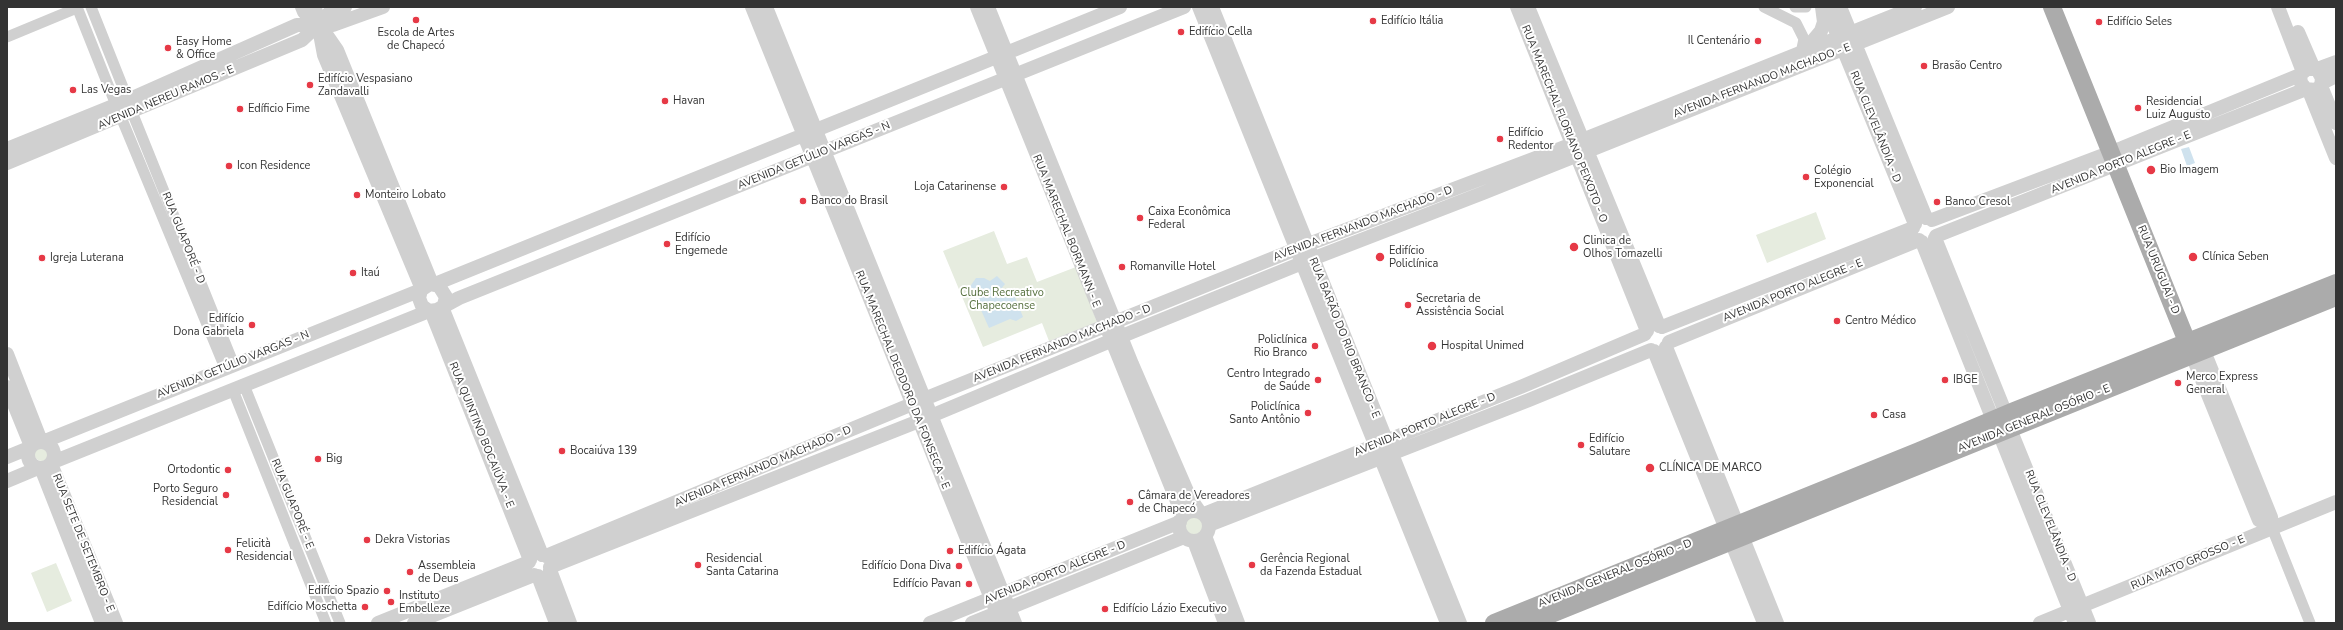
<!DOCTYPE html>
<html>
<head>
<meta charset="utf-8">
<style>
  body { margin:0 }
  #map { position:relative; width:2343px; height:630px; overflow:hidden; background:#fff; font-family:"Nunito Sans",sans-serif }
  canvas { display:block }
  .frame { position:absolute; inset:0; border:8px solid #333; pointer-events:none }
</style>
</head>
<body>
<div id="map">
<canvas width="2343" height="630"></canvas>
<div class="frame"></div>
</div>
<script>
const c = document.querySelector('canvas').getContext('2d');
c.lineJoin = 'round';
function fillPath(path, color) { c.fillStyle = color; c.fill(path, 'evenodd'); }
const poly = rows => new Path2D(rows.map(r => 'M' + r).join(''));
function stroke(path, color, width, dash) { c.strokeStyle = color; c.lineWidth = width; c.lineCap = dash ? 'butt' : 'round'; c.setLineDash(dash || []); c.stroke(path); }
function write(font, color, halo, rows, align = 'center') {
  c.font = font + ' "Nunito Sans",sans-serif'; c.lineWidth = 4; c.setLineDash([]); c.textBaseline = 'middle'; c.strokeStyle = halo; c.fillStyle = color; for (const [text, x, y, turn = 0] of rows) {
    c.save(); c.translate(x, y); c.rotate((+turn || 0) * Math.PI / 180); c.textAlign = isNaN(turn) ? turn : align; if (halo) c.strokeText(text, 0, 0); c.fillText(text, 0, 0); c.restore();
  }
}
fillPath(poly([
  [1816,212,1826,239,1767,263,1756,235],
  [994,231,1007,264,1027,257,1037,282,1076,267,1097,322,1049,341,1042,323,983,347,943,251],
  '34 453a8 8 0 1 1 16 0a8 8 0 1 1-16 0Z',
  '1184 526a10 10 0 1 1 20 0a10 10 0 1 1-20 0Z',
  [56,563,72,601,47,612,31,573]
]), '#e6ecdf');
fillPath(poly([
  [2189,147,2195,163,2187,166,2181,149],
  [997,276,1005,284,1001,289,994,286,994,293,1013,292,1023,317,1016,321,1010,319,989,328,977,301,972,296,969,288,976,278,984,278,990,281]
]), '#cfe2ee');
stroke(poly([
  [77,7,116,105],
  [91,7,128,100],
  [1764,7,1796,23,1804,39,1801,53],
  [1795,7,1806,7],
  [7,37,77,8],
  [132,112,234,365],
  [121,117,225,368],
  [244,385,340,623],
  [233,390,326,623],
  [2272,528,2310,623]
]), '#d0d0d0', 11);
stroke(poly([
  [302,7,304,12,319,24,337,50,432,284],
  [315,7,324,55,422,289],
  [752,7,1001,623],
  [766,7,1015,623],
  [977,7,1183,516],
  [988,7,1132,364,1190,498,1199,511],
  [1199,7,1447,623],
  [1212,7,1460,623],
  [1517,7,1647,331],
  [1528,7,1659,326],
  [1826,7,1915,224],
  [1840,7,1926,218],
  [2278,7,2303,72],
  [2298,32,2314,69],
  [1806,49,1821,31,1824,22,1822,7],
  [2317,69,2336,62],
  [2322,83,2336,76],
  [2321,86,2336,123],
  [2309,91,2336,158],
  [7,149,128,100,297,25,319,24,330,12,345,7],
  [7,163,302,40,319,24,333,25,383,7],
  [1932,220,2122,148,2300,75,2307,69,2317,69,2322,78,2321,86,2315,90,2306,89,2301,83,2300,75],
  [1936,236,2306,89],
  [1935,238,2006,414],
  [1922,242,1993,420],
  [435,284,1120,7],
  [444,305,446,297,439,286,430,284,421,290,419,298,422,306,429,311,437,310,459,298,1184,7],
  [442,307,542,555],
  [431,311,530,560],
  [1662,327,1913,228],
  [1669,342,1919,240],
  [1666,347,1777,623],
  [1654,351,1764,623],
  [2204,351,2271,517,2272,528],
  [7,354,41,441],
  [2192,355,2259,520,2272,528],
  [7,387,31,446],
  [2010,429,2089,623],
  [1999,433,2075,623],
  [45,441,421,290],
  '28 455a13 13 0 1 1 26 0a13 13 0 1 1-26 0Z',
  [7,457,29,448],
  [53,462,429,311],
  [51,464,116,623],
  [41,468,102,623],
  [7,481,38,468],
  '1179 526a15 15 0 1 1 30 0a15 15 0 1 1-30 0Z',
  [1204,514,1523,386,1645,334],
  [1209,525,1529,400,1651,350],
  [1205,536,1238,623],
  [1194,541,1225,623],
  [546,556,934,395,1306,245,1562,148,1915,7],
  [550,567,919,421,1132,332,1312,259,1483,193,1948,7],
  [550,570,570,623],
  [538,576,556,623],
  [378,623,529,562],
  [414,623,534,575],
  [930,623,1180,522],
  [972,623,1184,537],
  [2040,623,2336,502]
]), '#d0d0d0', 14);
stroke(poly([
  [2052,7,2192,354],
  [1494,623,1919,451,2014,411,2336,283],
  [1529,623,2336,297]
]), '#ababab', 18);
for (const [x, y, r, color] of [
  [416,20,4,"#e63946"],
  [1373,21,4,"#e63946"],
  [2099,22,4,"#e63946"],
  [1181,32,4,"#e63946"],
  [1758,41,4,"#e63946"],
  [168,48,4,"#e63946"],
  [1924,66,4,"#e63946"],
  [310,85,4,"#e63946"],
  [73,90,4,"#e63946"],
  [665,101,4,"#e63946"],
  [2138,108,4,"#e63946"],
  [240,109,4,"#e63946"],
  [1500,139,4,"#e63946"],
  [229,166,4,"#e63946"],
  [2151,170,5,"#e63946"],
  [1806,177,4,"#e63946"],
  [1004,187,4,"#e63946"],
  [357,195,4,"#e63946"],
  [803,201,4,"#e63946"],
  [1937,202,4,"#e63946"],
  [1140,218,4,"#e63946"],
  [667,244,4,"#e63946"],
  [1574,247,5,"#e63946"],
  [1380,257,5,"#e63946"],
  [2193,257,5,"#e63946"],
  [42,258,4,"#e63946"],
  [1122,267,4,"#e63946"],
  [353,273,4,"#e63946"],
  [1408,305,4,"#e63946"],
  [1837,321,4,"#e63946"],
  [252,325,4,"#e63946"],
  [1315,346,4,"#e63946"],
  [1432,346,5,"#e63946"],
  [1318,380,4,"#e63946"],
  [1945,380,4,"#e63946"],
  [2178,383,4,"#e63946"],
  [1308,413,4,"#e63946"],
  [1874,415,4,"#e63946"],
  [1581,445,4,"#e63946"],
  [562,451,4,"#e63946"],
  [318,459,4,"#e63946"],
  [1650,468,5,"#e63946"],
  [228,470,4,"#e63946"],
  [226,495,4,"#e63946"],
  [1130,502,4,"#e63946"],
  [367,540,4,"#e63946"],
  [228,550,4,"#e63946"],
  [950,551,4,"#e63946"],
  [698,565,4,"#e63946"],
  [1252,565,4,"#e63946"],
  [959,566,4,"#e63946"],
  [410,572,4,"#e63946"],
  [969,584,4,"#e63946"],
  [387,591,4,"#e63946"],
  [391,602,4,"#e63946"],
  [365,607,4,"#e63946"],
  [1105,609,4,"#e63946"]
]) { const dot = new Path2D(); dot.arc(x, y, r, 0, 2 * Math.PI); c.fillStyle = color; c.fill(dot); stroke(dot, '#fff', 1.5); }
write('11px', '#333', '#fff', [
  ["Edifício Itália",1381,21],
  ["Edifício Seles",2107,22],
  ["Edifício Cella",1189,32],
  ["Escola de Artes",416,33,"center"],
  ["de Chapecó",416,46,"center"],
  ["Il Centenário",1750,41,"right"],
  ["Easy Home",176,42],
  ["& Office",176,55],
  ["Brasão Centro",1932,66],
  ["Edifício Vespasiano",318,79],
  ["Zandavalli",318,92],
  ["Las Vegas",81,90],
  ["Havan",673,101],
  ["Residencial",2146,102],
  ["Luiz Augusto",2146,115],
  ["Edíficio Fime",248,109],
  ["Edifício",1508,133],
  ["Redentor",1508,146],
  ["Icon Residence",237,166],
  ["Bio Imagem",2160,170],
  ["Colégio",1814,171],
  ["Exponencial",1814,184],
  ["Loja Catarinense",996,187,"right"],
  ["Monteiro Lobato",365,195],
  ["Banco do Brasil",811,201],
  ["Banco Cresol",1945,202],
  ["Caixa Econômica",1148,212],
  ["Federal",1148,225],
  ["Edifício",675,238],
  ["Engemede",675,251],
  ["Clinica de",1583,241],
  ["Olhos Tomazelli",1583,254],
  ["Edifício",1389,251],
  ["Policlínica",1389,264],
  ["Clínica Seben",2202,257],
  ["Igreja Luterana",50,258],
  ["Romanville Hotel",1130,267],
  ["Itaú",361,273],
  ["Secretaria de",1416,299],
  ["Assistência Social",1416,312],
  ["Edifício",244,319,"right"],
  ["Dona Gabriela",244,332,"right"],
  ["Centro Médico",1845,321],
  ["Policlínica",1307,340,"right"],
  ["Rio Branco",1307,353,"right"],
  ["Hospital Unimed",1441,346],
  ["Centro Integrado",1310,374,"right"],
  ["de Saúde",1310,387,"right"],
  ["Merco Express",2186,377],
  ["General",2186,390],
  ["IBGE",1953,380],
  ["Policlínica",1300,407,"right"],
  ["Santo Antônio",1300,420,"right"],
  ["Casa",1882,415],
  ["Edifício",1589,439],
  ["Salutare",1589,452],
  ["Bocaiúva 139",570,451],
  ["Big",326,459],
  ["CLÍNICA DE MARCO",1659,468],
  ["Ortodontic",220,470,"right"],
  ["Porto Seguro",218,489,"right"],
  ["Residencial",218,502,"right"],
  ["Câmara de Vereadores",1138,496],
  ["de Chapecó",1138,509],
  ["Dekra Vistorias",375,540],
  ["Felicità",236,544],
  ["Residencial",236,557],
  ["Edifício Ágata",958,551],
  ["Residencial",706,559],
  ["Santa Catarina",706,572],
  ["Gerência Regional",1260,559],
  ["da Fazenda Estadual",1260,572],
  ["Assembleia",418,566],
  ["de Deus",418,579],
  ["Edifício Dona Diva",951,566,"right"],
  ["Edifício Pavan",961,584,"right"],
  ["Edifício Spazio",379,591,"right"],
  ["Instituto",399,596],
  ["Embelleze",399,609],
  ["Edifício Moschetta",357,607,"right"],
  ["Edifício Lázio Executivo",1113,609]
], 'left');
write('11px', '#333', '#fff', [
  ["AVENIDA FERNANDO MACHADO - E",1762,81,-21],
  ["AVENIDA NEREU RAMOS - E",166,98,-23],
  ["RUA MARECHAL FLORIANO PEIXOTO - O",1564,124,68],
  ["RUA CLEVELÂNDIA - D",1875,127,68],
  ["AVENIDA GETÚLIO VARGAS - N",814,156,-22],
  ["AVENIDA PORTO ALEGRE - E",2121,163,-22],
  ["AVENIDA FERNANDO MACHADO - D",1363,224,-21],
  ["RUA MARECHAL BORMANN - E",1066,231,68],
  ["RUA GUAPORÉ - D",183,238,68],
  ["RUA URUGUAI - D",2158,270,68],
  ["AVENIDA PORTO ALEGRE - E",1793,291,-22],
  ["RUA BARÃO DO RIO BRANCO - E",1344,338,68],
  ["AVENIDA FERNANDO MACHADO - D",1062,344,-22],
  ["AVENIDA GETÚLIO VARGAS - N",233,365,-22],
  ["RUA MARECHAL DEODORO DA FONSECA - E",902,380,68],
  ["AVENIDA GENERAL OSÓRIO - E",2034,419,-22],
  ["AVENIDA PORTO ALEGRE - D",1425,425,-22],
  ["RUA QUINTINO BOCAIÚVA - E",481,435,68],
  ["AVENIDA FERNANDO MACHADO - D",763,467,-23],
  ["RUA GUAPORÉ - E",292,504,68],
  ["RUA CLEVELÂNDIA - D",2050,526,68],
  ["RUA SETE DE SETEMBRO - E",83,543,68],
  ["RUA MATO GROSSO - E",2188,563,-23],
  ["AVENIDA PORTO ALEGRE - D",1055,573,-22],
  ["AVENIDA GENERAL OSÓRIO - D",1615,574,-22]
]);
write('11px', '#56703f', '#fff', [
  ["Clube Recreativo",1002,293],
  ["Chapecoense",1002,306]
]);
</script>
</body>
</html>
